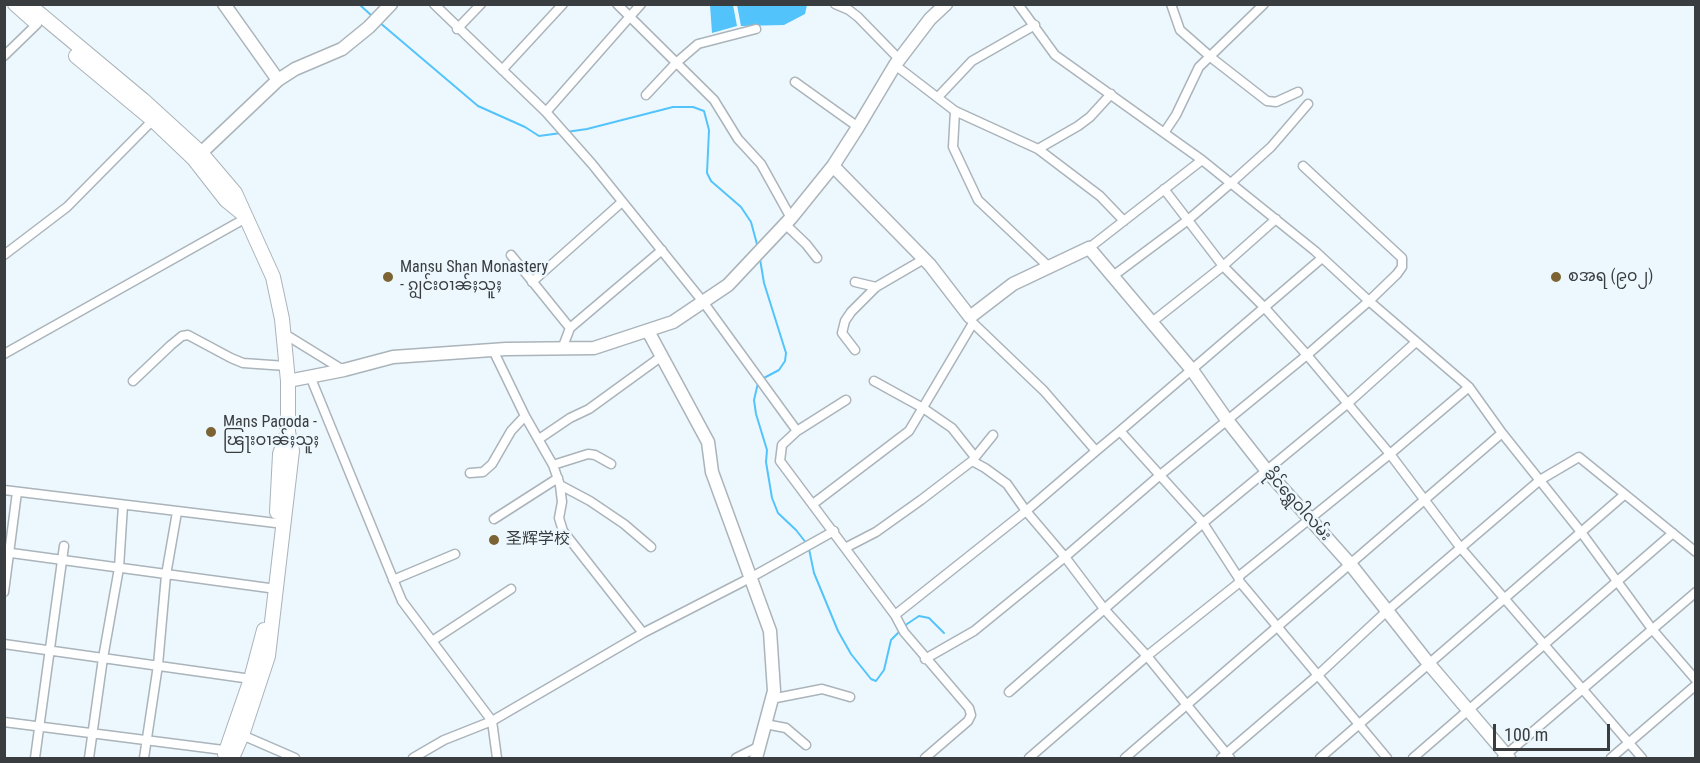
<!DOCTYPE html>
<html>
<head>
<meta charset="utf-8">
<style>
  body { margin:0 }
  #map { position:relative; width:1700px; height:763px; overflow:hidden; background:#edf8fe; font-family:"Roboto Condensed",sans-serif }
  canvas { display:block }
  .frame { position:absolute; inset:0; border:6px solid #393d40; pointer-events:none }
  .scale { position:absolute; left:1493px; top:724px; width:117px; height:27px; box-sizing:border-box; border:3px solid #393d40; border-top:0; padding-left:8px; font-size:18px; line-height:21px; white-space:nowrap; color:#393d40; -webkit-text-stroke:4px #edf8fe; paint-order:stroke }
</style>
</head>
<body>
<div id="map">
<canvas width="1700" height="763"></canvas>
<div class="frame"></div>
<div class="scale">100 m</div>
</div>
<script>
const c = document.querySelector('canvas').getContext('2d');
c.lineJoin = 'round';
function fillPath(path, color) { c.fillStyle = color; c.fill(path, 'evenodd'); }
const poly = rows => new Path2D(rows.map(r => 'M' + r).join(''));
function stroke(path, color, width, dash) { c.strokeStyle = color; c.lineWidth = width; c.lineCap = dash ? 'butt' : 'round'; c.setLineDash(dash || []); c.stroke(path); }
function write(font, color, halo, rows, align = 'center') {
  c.font = font + ' "Roboto Condensed","Noto Sans SC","Noto Sans Myanmar",sans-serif'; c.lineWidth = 5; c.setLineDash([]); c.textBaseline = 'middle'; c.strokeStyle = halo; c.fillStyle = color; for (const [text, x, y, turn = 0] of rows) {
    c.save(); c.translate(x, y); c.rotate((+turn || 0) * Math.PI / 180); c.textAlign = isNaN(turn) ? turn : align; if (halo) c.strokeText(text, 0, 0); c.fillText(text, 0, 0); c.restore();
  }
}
fillPath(poly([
  [710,5,733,5,737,26,712,33],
  [737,5,807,5,805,14,784,25,741,26]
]), '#53c4fb');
stroke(poly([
  [359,4,373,17],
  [379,22,478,106,525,127,539,136,561,133],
  [566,132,587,129,673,107,693,107,704,111,709,130,707,173,711,181,741,207,751,222,758,248],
  [760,259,764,283,786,353,785,361,779,370,762,379],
  [758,383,754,400,756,414,767,450,766,462,772,498,778,513,796,530,807,544],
  [809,549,814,573,838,631,851,654,871,679,876,681,884,670,891,640,907,624,919,616,929,618,944,633]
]), '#53c4fb', 2);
const street = poly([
  [434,4,546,112,592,164,704,303,797,431],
  [617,4,714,100,738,139,761,164,791,218],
  [835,4,849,10,858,17,899,59],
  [1018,4,1055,55,1202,160,1315,251,1369,301,1469,387,1502,433,1581,532,1652,629,1696,680],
  [1171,4,1180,30,1213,59,1267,101,1276,102,1298,92],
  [457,29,481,4],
  [4,56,37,24],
  [895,65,955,111,1038,149,1100,196,1124,221],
  [502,70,563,4],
  [795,82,858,127],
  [646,95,676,63,698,44,756,29],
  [938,97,972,61,1035,25],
  [955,111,953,147,978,200,1049,267],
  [546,112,641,4],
  [1164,133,1176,115,1199,67,1264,4],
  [1038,149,1078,126,1090,117,1111,94],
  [1164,189,1223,266,1264,307,1307,355,1390,454,1460,547,1642,758],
  [785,224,806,244,817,258],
  [1089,248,1202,160],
  [4,255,67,207,153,120],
  [511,255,570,328,562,349],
  [1113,276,1188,220,1231,183,1271,147,1308,104],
  [532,282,622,202],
  [855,282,876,287],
  [970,317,973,323,1044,391,1096,451,1026,511,1007,484,985,468,972,461],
  [1152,322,1223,266,1276,219],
  [570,328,662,250],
  [283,333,343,370],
  [493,350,525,416,553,465,560,485,562,502,559,518,563,531,643,633],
  [855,350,842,333,845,321,851,312,876,287,924,259],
  [4,354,246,218],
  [310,376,402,601,492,721,497,758],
  [133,381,171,345,182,336,188,335,231,358,243,363,286,366],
  [874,381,923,408,952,428,975,457],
  [846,400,797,431,782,445,780,461,895,615,1026,511,1065,557,1105,610,1147,656,1230,758],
  [1120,431,1322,258],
  [539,439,570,418,589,409,662,356],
  [1096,451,1120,431,1203,523,1238,577,1390,454,1469,387],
  [553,465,588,454,595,455,611,464],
  [470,473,483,472,492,464,511,431,525,416],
  [560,485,590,501,624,524,651,547],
  [4,490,284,524],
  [813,504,909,431,973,323],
  [494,519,558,478],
  [845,548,876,532,921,500,972,461,993,435],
  [4,552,269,588],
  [393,580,455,554],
  [1240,582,1387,758],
  [4,592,17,492],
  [895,615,904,632,969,708,971,715,968,721,925,758],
  [432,641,511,589],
  [4,644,251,679],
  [925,659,974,631,1065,557,1159,476,1307,355,1369,301,1397,274,1402,267,1402,258,1303,166],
  [1009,692,1203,523,1347,404,1416,342],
  [771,699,822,689,850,697],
  [4,722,231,751],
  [765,724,786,728,806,745],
  [242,735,295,758],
  [35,758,64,546],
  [89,758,103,658,119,568,123,505],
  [144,758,158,665,166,575,177,512],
  [413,758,444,740,492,721,643,633,750,578,834,531],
  [736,758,758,747],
  [1029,758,1147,656,1240,582,1238,577],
  [1125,758,1502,433],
  [1221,758,1318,675,1388,610,1540,480,1579,457,1696,552],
  [1320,758,1624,495],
  [1413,758,1673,533],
  [1502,758,1696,592],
  [1611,758,1696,685]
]);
const secondary = poly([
  [224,4,278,80],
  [201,153,278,80,295,69,342,49,369,27,391,4],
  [833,166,930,265,970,317,1013,284,1089,248,1192,370,1227,420,1267,471,1351,565,1429,664,1509,758],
  [648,331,708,442,712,472,770,631,774,691,756,758],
  [288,381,344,370,393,357,506,349,594,348,673,322,728,285,791,218,833,166,858,127,895,65,930,19,946,4]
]);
const primary = poly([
  [15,4,33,20],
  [28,4,143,100,201,153,235,193,273,277,282,319,288,381,288,432,292,451,268,656,242,735,232,758],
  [76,56,153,120,194,159,226,200,242,213],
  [277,512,280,454,287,434],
  [225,754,251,679,264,630]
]);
stroke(street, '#aab4ba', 11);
stroke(secondary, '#aab4ba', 15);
stroke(primary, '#aab4ba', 16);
stroke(street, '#fff', 8);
stroke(secondary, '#fff', 12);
stroke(primary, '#fff', 14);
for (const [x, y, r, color] of [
  [388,277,6,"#7b6333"],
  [1556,277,6,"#7b6333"],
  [211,432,6,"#7b6333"],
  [494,540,6,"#7b6333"]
]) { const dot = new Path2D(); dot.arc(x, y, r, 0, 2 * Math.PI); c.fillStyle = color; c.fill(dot); stroke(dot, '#edf8fe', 2); }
write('16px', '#393d40', '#edf8fe', [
  ["Mansu Shan Monastery",400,268],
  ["- ၵျွင်းဝၢၼ်ႈသူႈ",400,286],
  ["စအရ (၉၀၂)",1568,277],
  ["Mans Pagoda -",223,423],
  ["ၽြႃးဝၢၼ်ႈသူႈ",223,441],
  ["圣辉学校",506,540]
], 'left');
write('16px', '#393d40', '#edf8fe', [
  ["ခိုင်ရွှေဝါလမ်း",1297,505,48]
]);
</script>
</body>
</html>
